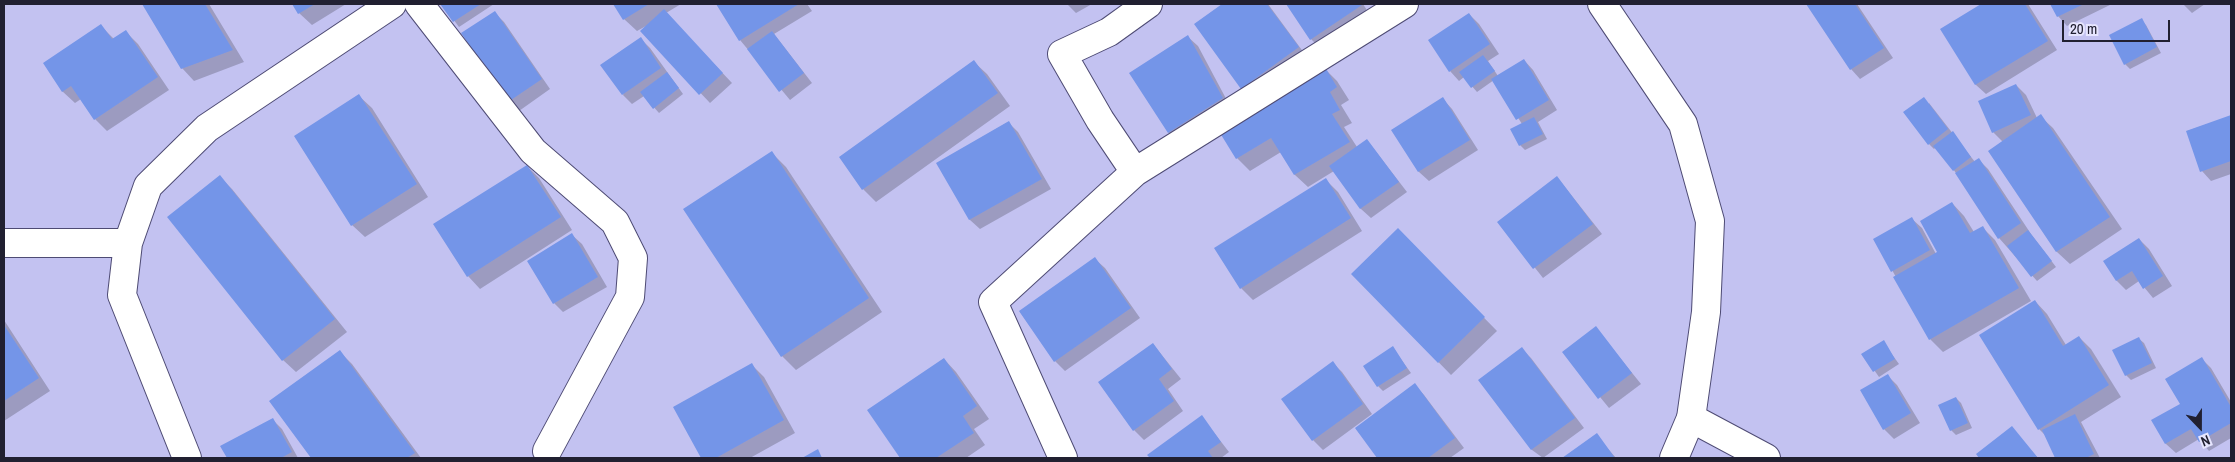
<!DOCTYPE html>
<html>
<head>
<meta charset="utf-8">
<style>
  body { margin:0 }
  #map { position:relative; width:2235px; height:462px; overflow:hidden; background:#c3c2f1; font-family:"Archivo Narrow",sans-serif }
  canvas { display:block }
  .frame { position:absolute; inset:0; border:5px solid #212031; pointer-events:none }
  .north { position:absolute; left:2175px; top:402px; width:50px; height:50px; -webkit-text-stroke:4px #e6e5fe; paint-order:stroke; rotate:158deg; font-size:14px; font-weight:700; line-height:20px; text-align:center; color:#212031 }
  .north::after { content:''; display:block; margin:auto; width:18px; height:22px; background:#212031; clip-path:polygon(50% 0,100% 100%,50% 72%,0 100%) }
  .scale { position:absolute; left:2062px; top:20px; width:108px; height:22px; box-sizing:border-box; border:2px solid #212031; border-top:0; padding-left:6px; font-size:15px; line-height:18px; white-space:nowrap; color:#212031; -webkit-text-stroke:4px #e6e5fe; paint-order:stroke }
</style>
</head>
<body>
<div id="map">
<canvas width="2235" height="462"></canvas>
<div class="frame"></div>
<div class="north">N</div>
<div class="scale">20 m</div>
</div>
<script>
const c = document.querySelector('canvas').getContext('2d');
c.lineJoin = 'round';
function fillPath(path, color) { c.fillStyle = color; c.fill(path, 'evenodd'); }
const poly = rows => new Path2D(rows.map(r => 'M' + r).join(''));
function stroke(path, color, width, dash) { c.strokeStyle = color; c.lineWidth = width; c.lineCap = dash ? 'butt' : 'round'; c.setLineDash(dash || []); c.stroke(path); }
fillPath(poly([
  [144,4,209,4,244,62,194,81,182,68],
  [294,4,346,4,312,25,299,13],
  [442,4,494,4,459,27],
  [615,4,681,4,666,13,732,83,710,103,642,31,646,26,637,31,624,19],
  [717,4,807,4,812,11,774,34,812,83,790,100,740,40],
  [1067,4,1092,4,1076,13],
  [1224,4,1268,4,1307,57,1251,98,1242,88,1196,24],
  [1287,4,1363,4,1370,15,1320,48,1311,39],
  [1808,4,1857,4,1893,58,1860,79,1851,69],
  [1983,4,2028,4,2057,50,1986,94,1976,85,1942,30],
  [2051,4,2112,4,2067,26,2058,16],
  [2183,4,2205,4,2192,13],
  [494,12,504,22,550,89,519,111,509,101],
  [1469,14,1479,24,1499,54,1488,61,1498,76,1524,60,1533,70,1557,110,1538,122,1547,139,1525,150,1520,145,1522,124,1494,80,1477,92,1464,77,1459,81,1450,71],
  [2141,20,2146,25,2161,53,2130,69,2125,64],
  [101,26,114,39,126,32,138,44,169,90,107,131,95,119,81,99,75,103,62,91],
  [1188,37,1198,46,1231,108,1178,141,1168,132],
  [641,39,650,48,683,94,659,113,644,96,632,104,623,95],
  [974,62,987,74,1010,106,876,202,863,189,840,157],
  [1325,69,1337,81,1349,100,1341,105,1352,123,1344,127,1357,147,1367,140,1407,192,1371,218,1361,209,1334,171,1308,187,1295,175,1281,152,1250,171,1237,158],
  [2016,85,2026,95,2037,118,2040,116,2053,128,2122,229,2070,264,2057,252,1989,151,2003,142,1993,132],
  [359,96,372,108,428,197,365,237,352,225],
  [1443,99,1452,109,1478,150,1429,181,1419,172,1393,130],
  [1929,103,1975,162,1978,159,1988,169,2031,234,2056,267,2037,281,1999,238,1956,173,1936,147,1934,149,1929,144],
  [2231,116,2231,174,2211,181,2202,171,2187,131],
  [1008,122,1018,132,1051,189,980,229,970,220,938,163],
  [772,153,786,167,882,312,796,370,782,356],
  [527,166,539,178,572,230,480,289,468,276],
  [220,177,232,189,347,332,296,372,283,360],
  [1557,177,1602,234,1543,278,1499,222],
  [1326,180,1338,192,1362,231,1253,300,1241,288],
  [1952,203,1964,216,1974,232,1983,228,1995,240,2031,301,1943,352,1930,339,1875,239,1912,219,1922,228,1936,254,1939,252],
  [1398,230,1497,331,1451,375,1353,274],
  [572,235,582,244,607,287,563,312,554,303],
  [2139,239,2149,249,2172,286,2153,298,2139,281,2126,290,2116,280],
  [1095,259,1105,268,1140,318,1065,371,1055,361,1020,312],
  [2035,301,2047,314,2066,345,2079,337,2091,349,2121,397,2081,422,2100,458,2056,458,2046,436,2039,429],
  [4,320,50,391,4,421],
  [1596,328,1641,384,1609,408,1564,353],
  [2138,338,2144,343,2156,368,2131,380,2126,375],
  [1883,342,1899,364,1879,377,1863,354],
  [1153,344,1181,379,1168,389,1183,411,1144,440,1134,430],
  [1393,348,1411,373,1383,391,1378,386],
  [1522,349,1531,358,1584,428,1543,458,1532,450,1480,380],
  [340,352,352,364,421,458,312,458,271,402],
  [944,359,956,372,989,419,974,429,985,445,966,458,901,458,869,410],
  [2202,359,2211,368,2231,402,2231,438,2209,451,2199,439,2176,453,2166,444,2153,421,2182,404],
  [1333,363,1342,372,1372,414,1323,450,1313,440],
  [752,365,764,377,795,433,750,458,703,458,674,407],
  [1888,376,1897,385,1920,423,1894,439,1884,429,1862,391],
  [1415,385,1424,395,1464,448,1450,458,1379,458,1356,429],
  [1956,398,1961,403,1972,428,1956,435,1951,430],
  [1202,417,1229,452,1221,458,1151,458,1149,455],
  [272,419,282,429,298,458,228,458,222,447],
  [2012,428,2038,458,1981,458,1978,455],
  [1596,435,1616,458,1564,458]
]), '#0003');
fillPath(poly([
  [142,4,205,4,233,50,181,69],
  [292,4,315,4,298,14],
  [440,4,481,4,453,22],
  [613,4,649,4,623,20],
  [716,4,799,4,739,41],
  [1222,4,1267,4,1299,47,1241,89,1194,24],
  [1286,4,1361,4,1362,5,1310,40],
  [1806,4,1855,4,1884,48,1850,70],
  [1981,4,2025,4,2048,41,1975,85,1940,29],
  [2050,4,2084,4,2057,17],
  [664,9,723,73,699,95,640,31],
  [495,11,542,79,508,102,461,33],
  [1469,13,1490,44,1449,72,1428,40],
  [2142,18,2157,47,2124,65,2109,35],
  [101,24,112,39,126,30,158,77,94,120,71,86,62,92,43,63],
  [772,31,804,73,779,92,747,49],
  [1188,35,1223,98,1168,133,1129,73],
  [641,37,661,68,622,95,600,65],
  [1483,55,1495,71,1471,88,1459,72],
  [1524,59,1549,100,1516,120,1491,79],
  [974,60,998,93,862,190,839,157],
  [1325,67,1337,87,1330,92,1340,110,1332,114,1350,142,1294,175,1271,138,1236,159,1220,133],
  [667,72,679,88,653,109,640,92],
  [2016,84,2031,115,1992,133,1978,101],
  [359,94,417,184,351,226,294,136],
  [1443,97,1470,140,1418,172,1391,130],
  [1924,97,1948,129,1928,145,1903,112],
  [2041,114,2110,217,2056,252,1988,151],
  [2231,115,2231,161,2200,172,2186,131],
  [1534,117,1543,134,1519,146,1510,129],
  [1009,121,1042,179,969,220,936,163],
  [1953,131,1971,157,1953,171,1933,146],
  [1367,139,1399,182,1360,209,1329,166],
  [772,151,869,298,781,357,683,209],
  [1979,158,2021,223,1998,239,1955,173],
  [527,165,561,217,467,277,433,224],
  [220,175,335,319,282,361,167,217],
  [1557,176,1593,224,1533,269,1497,222],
  [1326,178,1351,218,1240,289,1214,248],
  [1952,202,1970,233,1983,226,2019,288,1929,340,1893,277,1937,252,1920,221],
  [1912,217,1930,250,1891,272,1873,239],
  [1398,228,1485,317,1438,363,1351,274],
  [2028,230,2052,261,2031,277,2007,246],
  [572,233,598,277,553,304,527,261],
  [2139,238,2163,276,2143,289,2132,271,2116,281,2103,261],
  [1095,257,1131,308,1054,362,1019,311],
  [2035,300,2063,346,2079,336,2109,385,2038,430,1979,335],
  [4,325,39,378,4,401],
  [1596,326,1632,373,1598,399,1562,352],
  [2139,337,2152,363,2125,376,2112,350],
  [1884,340,1895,359,1873,372,1861,354],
  [1153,343,1172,369,1159,379,1174,401,1133,431,1098,382],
  [1393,346,1407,368,1377,387,1363,366],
  [1522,347,1575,418,1531,450,1478,380],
  [340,350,415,453,407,458,311,458,269,401],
  [2202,357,2231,407,2231,423,2199,442,2191,429,2165,444,2151,420,2180,404,2165,379],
  [944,358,977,406,963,416,974,433,936,458,900,458,867,410],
  [1333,361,1363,404,1312,441,1281,399],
  [752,363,784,420,716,458,701,458,673,407],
  [1888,374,1911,413,1883,430,1860,390],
  [1415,383,1455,438,1428,458,1377,458,1355,428],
  [1956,397,1968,423,1950,431,1938,405],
  [2075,414,2094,454,2086,458,2055,458,2042,430],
  [1202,415,1221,442,1208,451,1213,458,1150,458,1147,455],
  [273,418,292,452,281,458,227,458,220,446],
  [2012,426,2038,458,1979,458,1976,454],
  [1597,433,1615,458,1562,458],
  [818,449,822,458,802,458]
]), '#7495e8');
const street = poly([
  [419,4,533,151,615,222,633,258,630,297,547,451],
  [1135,172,1404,4],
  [4,243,128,243],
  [1691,418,1766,458],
  [187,458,122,295,128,243,148,186,207,128,392,4],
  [1063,458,993,302,1135,172,1100,120,1062,54,1109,32,1148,4]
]);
const secondary = poly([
  [1602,4,1683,124,1710,221,1706,312,1691,418,1674,458]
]);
stroke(street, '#4e4b74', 30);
stroke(secondary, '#4e4b74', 30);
stroke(street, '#fff', 28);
stroke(secondary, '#fff', 28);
</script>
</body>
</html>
